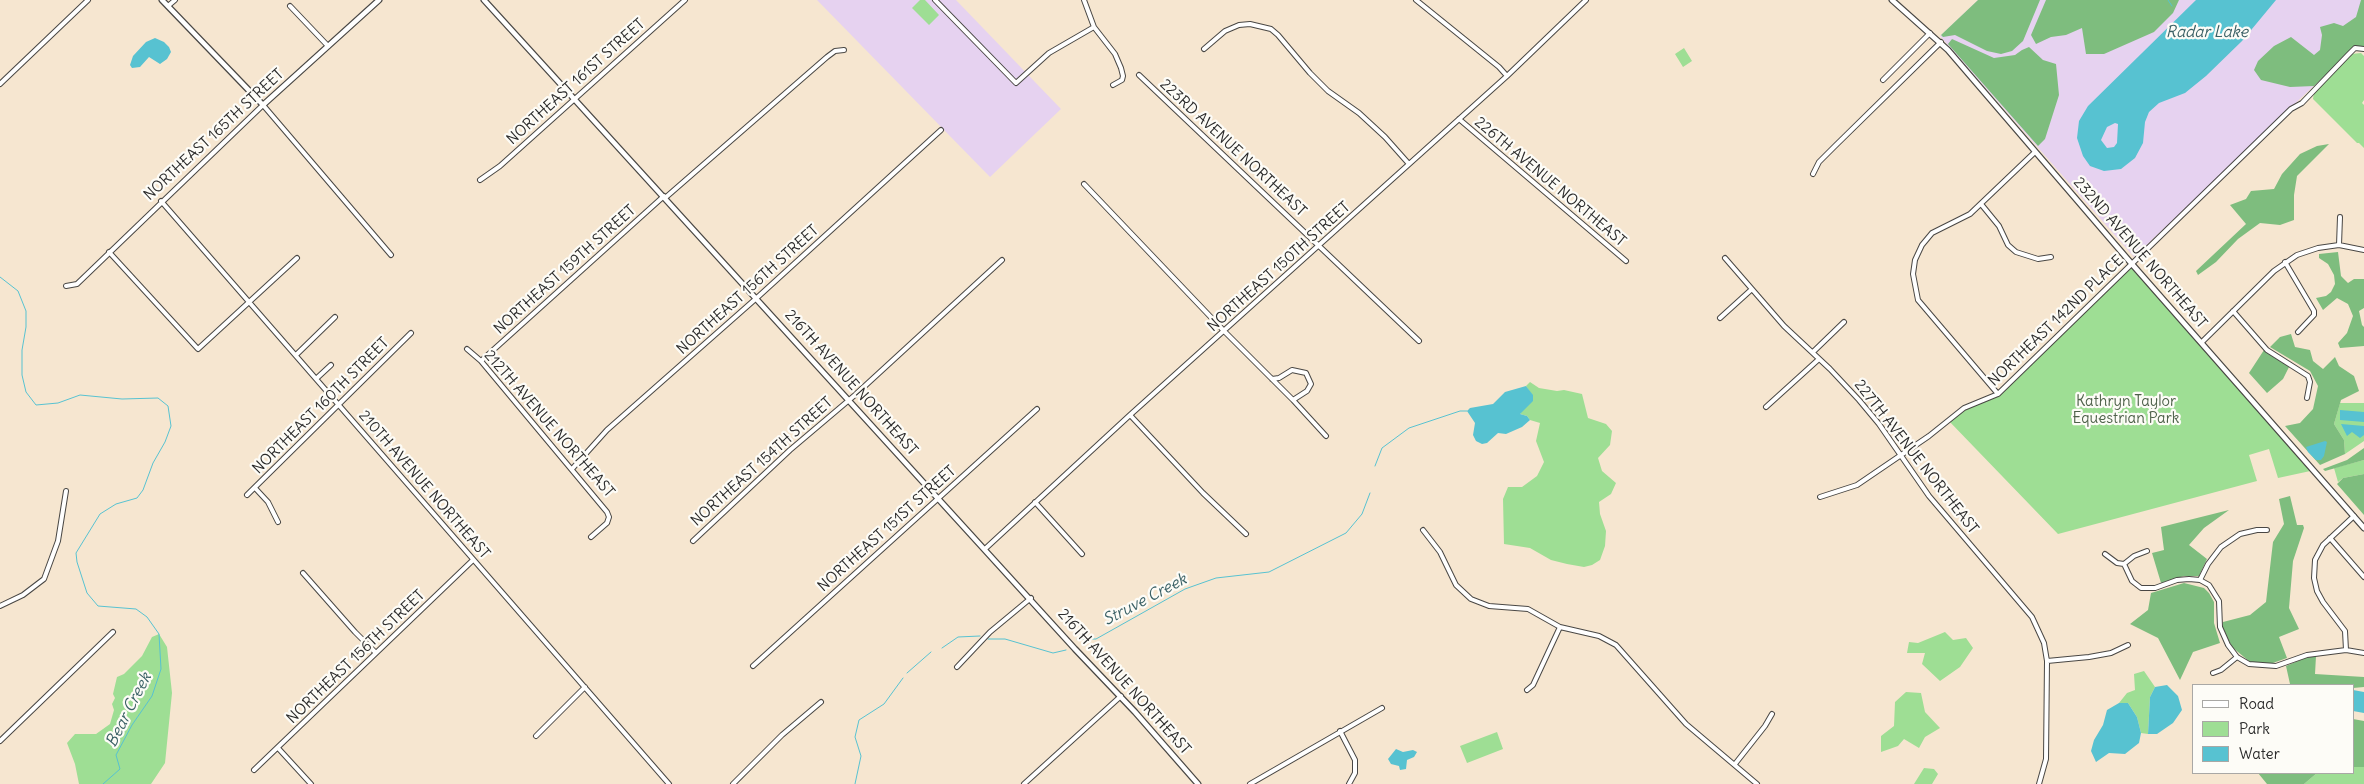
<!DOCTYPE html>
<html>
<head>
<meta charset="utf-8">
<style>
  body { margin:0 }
  #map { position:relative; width:2364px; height:784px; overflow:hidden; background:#f6e6d0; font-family:Delius,sans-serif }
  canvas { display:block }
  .legend { position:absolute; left:2192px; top:684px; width:162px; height:90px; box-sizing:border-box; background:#fdfcf7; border:1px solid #a9a8a5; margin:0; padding:6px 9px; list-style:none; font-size:15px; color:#2b2b2b }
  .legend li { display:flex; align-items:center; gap:10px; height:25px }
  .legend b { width:25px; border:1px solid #a9a8a5 }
</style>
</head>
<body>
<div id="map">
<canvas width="2364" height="784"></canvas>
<ul class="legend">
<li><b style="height:6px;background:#fff"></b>Road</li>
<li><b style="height:14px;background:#9ede94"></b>Park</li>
<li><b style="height:14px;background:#57c2d1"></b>Water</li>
</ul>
</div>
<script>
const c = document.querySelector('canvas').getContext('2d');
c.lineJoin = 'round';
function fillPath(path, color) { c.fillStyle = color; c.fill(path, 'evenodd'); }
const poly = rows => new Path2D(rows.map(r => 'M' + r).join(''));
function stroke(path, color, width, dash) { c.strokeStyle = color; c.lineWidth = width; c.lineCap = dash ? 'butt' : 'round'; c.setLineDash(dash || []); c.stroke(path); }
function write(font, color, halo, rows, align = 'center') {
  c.font = font + ' Delius,sans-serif'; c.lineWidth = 4.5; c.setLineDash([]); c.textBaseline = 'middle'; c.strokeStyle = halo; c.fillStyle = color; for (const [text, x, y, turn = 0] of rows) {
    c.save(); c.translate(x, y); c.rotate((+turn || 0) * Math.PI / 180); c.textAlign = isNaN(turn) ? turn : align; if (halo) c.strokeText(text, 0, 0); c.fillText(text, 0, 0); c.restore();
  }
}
fillPath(poly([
  [817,0,956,0,1061,109,990,177],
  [1978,0,2364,0,2364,38,2134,257,1940,36]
]), '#e6d2f0');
fillPath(poly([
  [920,0,925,0,939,15,929,25,912,8],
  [1684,48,1692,61,1683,67,1675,54],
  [2361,53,2364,56,2364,100,2362,103,2364,105,2364,148,2359,143,2357,143,2313,99,2314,92,2351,54],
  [2131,263,2315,470,2278,478,2269,449,2249,455,2257,481,2058,534,1948,420,1964,408,1998,394],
  [1530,382,1539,388,1557,391,1564,390,1582,394,1588,418,1606,424,1612,431,1610,445,1598,458,1602,471,1616,483,1611,494,1599,502,1600,514,1606,531,1605,546,1600,560,1592,565,1584,567,1567,564,1551,560,1530,548,1504,544,1503,499,1508,487,1522,487,1537,476,1544,462,1536,441,1540,423,1530,420,1527,416,1520,414,1532,395,1526,386],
  [2340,403,2364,403,2364,441,2345,454,2344,440,2334,424],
  [2364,460,2364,474,2343,478,2338,482,2334,468],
  [1945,632,1953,640,1966,638,1973,648,1960,667,1940,681,1922,664,1925,653,1907,653,1909,642,1918,643],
  [159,634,167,647,172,693,165,763,151,784,79,784,75,764,67,743,75,734,96,734,110,724,114,710,112,704,115,698,113,694,117,677,124,674,142,656,152,637],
  [2144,671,2155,687,2150,697,2148,734,2141,733,2137,717,2128,703,2119,703,2127,693,2135,690,2134,674],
  [1906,692,1921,693,1925,712,1940,728,1925,737,1919,748,1904,739,1898,746,1881,752,1881,736,1894,726,1895,702],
  [1497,732,1503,749,1467,763,1460,746],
  [2353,767,2364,767,2364,784,2304,784,2317,773,2353,773],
  [1924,768,1934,769,1938,774,1932,784,1914,784]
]), '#9ede94');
fillPath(poly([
  [1978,0,2040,0,2023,41,2012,51,2001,54,1987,51,1955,35,1943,37,1941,35],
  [2046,0,2179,0,2173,13,2154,32,2104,54,2086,54,2082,28,2066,35,2051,37,2036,44,2031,35],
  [2361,0,2364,0,2364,46,2356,46,2314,86,2290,87,2261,80,2254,70,2258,61,2274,46,2291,37,2314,55,2320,50,2322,35,2320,27,2334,23,2343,26,2356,17],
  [1952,39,1994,58,2015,55,2022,50,2029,47,2043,60,2056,64,2059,95,2045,139,2038,146,1948,44],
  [2329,144,2297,176,2294,195,2294,220,2280,225,2260,223,2238,239,2216,262,2198,275,2196,271,2246,224,2230,205,2246,199,2251,191,2274,189,2282,174,2300,154,2317,146],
  [2338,252,2341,276,2348,283,2354,279,2364,279,2364,308,2359,311,2362,325,2364,327,2364,346,2340,348,2338,343,2347,333,2353,316,2348,304,2337,298,2323,310,2316,298,2326,296,2331,292,2335,284,2334,275,2328,264,2319,258,2319,254],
  [2291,334,2295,347,2310,350,2313,361,2323,369,2335,357,2339,366,2354,376,2359,391,2341,400,2334,424,2344,440,2345,454,2320,465,2285,426,2300,423,2313,409,2318,386,2310,371,2270,347,2280,337],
  [2264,350,2289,367,2283,379,2267,393,2249,373],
  [2364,448,2364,460,2325,471,2323,469,2347,460],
  [2364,474,2364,515,2337,484,2343,478],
  [2290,496,2297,525,2303,525,2304,528,2293,561,2289,608,2299,629,2279,637,2287,658,2270,664,2250,662,2232,647,2223,628,2223,622,2250,615,2266,602,2273,542,2284,524,2279,499],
  [2229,510,2204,528,2189,545,2207,559,2199,576,2184,576,2161,583,2152,553,2164,550,2161,527],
  [2184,583,2204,588,2209,593,2214,602,2214,623,2220,643,2193,652,2180,680,2158,638,2130,624,2148,610,2151,593],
  [2316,656,2315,674,2364,677,2364,687,2353,688,2353,685,2287,685,2290,684,2286,666,2305,658],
  [2353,719,2364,721,2364,767,2353,767],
  [2258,773,2317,773,2304,784,2267,784]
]), '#7ebd7e');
fillPath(poly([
  [2196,0,2276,0,2242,41,2206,76,2185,93,2159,103,2149,112,2145,122,2143,143,2135,158,2121,169,2104,171,2090,166,2083,156,2077,138,2079,121,2088,106],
  [2115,123,2118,124,2117,143,2114,147,2107,148,2101,140,2107,127],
  [155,38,164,42,169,47,171,52,167,59,160,64,149,57,140,67,132,68,130,65,133,56,146,42],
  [1526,386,1533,395,1533,401,1520,414,1527,416,1530,420,1522,427,1506,434,1498,433,1487,443,1482,444,1476,441,1473,435,1475,423,1467,411,1470,408,1493,404,1505,392],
  [2340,410,2364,412,2364,422,2340,420],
  [2341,424,2364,426,2364,435,2360,438,2352,432,2347,436],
  [2325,441,2327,442,2324,456,2321,460,2316,460,2308,452,2306,447],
  [2167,685,2178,696,2182,710,2173,723,2157,734,2148,734,2150,697,2155,687],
  [2353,690,2364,692,2364,713,2353,711],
  [2119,703,2128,703,2137,717,2141,733,2139,743,2125,754,2109,753,2096,762,2091,751,2094,740,2103,725,2107,710],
  [1396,749,1403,752,1413,750,1417,752,1414,757,1407,760,1406,769,1400,770,1399,766,1391,764,1388,759]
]), '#57c2d1');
stroke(poly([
  [2168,0,2172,6],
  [0,277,18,291,26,311,26,327,22,350,22,375,26,392,36,405,58,403,80,395,122,399,158,398,168,406,171,426,165,442,153,463,143,490,137,498,116,504,100,514,76,553,77,562,87,593,98,606,136,609,147,617,159,634,161,669,152,696,132,725,116,755,120,769,103,784],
  [1375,466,1382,448,1409,428,1460,411,1467,411],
  [988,639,1005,639,1053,653,1066,650],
  [1077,639,1096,639,1185,589,1216,578,1269,572,1346,533,1362,514,1370,493],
  [942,648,958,637,980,636],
  [907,673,931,652],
  [855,784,861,756,855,737,859,720,884,704,903,678]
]), '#57c2d1', 1);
const minor = poly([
  [935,0,1016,83,1049,53,1094,27],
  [1084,0,1094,27,1115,54,1121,68,1123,76,1122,80,1113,85],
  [1416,0,1499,67,1507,76],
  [168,6,175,0],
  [290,6,328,46],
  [1204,49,1225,31,1239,25,1250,24,1271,29,1278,35,1310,73,1328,91,1359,113,1385,137,1409,164],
  [1139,75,1419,341],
  [1883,80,1930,33],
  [0,84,88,0],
  [1459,119,1626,261],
  [1813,174,1819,162,1835,146,1941,42],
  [480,180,500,166,685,0],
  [1084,184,1225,332,1293,400,1326,436],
  [665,198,827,57,835,51,844,50],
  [161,201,669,784],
  [1981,204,1999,226,2008,245,2016,252,2038,259,2051,257],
  [2339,245,2340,217],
  [109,252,198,349,297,258],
  [1725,258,1784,326,1830,369,1859,400,1879,424,1929,496,2032,617,2044,643,2047,661,2046,759,2039,784],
  [2285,262,2314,311,2314,315,2298,332],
  [66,286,77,284,263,105,391,255],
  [2233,311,2267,350,2308,376,2310,382,2307,398],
  [1720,318,1752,289],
  [2202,342,2274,271,2297,255,2318,248,2339,245,2364,250],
  [467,349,481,361,607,512,609,517,607,523,591,537],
  [1813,352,1844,322],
  [296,355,335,317],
  [481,361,664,196],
  [317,378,331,365],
  [1272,379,1279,378,1292,370,1306,373,1311,384,1307,391,1293,400],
  [1998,394,1918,300,1913,274,1915,260,1922,245,1932,233,1970,214,2035,152],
  [1766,407,1819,359],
  [1130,415,1203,493,1246,534],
  [572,469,607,430,760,295,941,130],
  [255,488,268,502,278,522],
  [247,495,411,333],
  [1820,497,1857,485,1929,436,1964,408,1998,394,2291,109,2302,103,2348,55,2355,48,2364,49],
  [1035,502,1082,554],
  [1423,530,1440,552,1456,585,1471,599,1489,606,1528,609,1560,627,1599,636,1616,645,1686,724,1757,784],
  [2330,538,2364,577],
  [693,541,790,450,855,395,1002,260],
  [986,548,1130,415,1507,76,1586,0],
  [2105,554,2117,563,2124,564,2134,556,2147,551],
  [2124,564,2132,581,2141,588,2155,588,2177,580,2189,579,2200,580,2209,585,2219,601,2220,627,2228,645,2237,657,2249,664,2276,666,2307,655,2346,650,2364,653],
  [303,573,355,632,376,653],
  [2200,580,2208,564,2221,547,2240,534,2257,530,2267,530],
  [0,606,23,595,44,579,58,541,66,491],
  [2346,650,2345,631,2323,602,2317,591,2314,578,2315,560,2323,545,2354,516],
  [2047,661,2089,657,2111,653,2128,645],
  [753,666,1037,409],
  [957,667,990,632,1031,598],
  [2213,673,2221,670,2237,657],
  [1527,690,1533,685,1560,627],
  [1340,731,1355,760,1355,773,1349,784],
  [536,736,585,687],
  [0,741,113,632],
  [278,748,311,784],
  [1735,764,1765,726,1772,714],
  [254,770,473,560],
  [733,784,782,735,821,702],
  [1024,784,1121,696],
  [1250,784,1382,708]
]);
const tertiary = poly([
  [162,0,263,105,379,0],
  [484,0,1075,649,1135,712,1198,784],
  [1892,0,1948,50,2131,263,2364,528]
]);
stroke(minor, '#494744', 6);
stroke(tertiary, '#494744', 7);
stroke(minor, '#fff', 4);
stroke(tertiary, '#fff', 4.5);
write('15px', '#2b2b2b', '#fdfcf7', [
  ["NORTHEAST 161ST STREET",576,82,-42],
  ["NORTHEAST 165TH STREET",214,135,-43],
  ["223RD AVENUE NORTHEAST",1233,148,43],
  ["226TH AVENUE NORTHEAST",1550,182,40],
  ["232ND AVENUE NORTHEAST",2140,253,49],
  ["NORTHEAST 150TH STREET",1279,267,-42],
  ["NORTHEAST 159TH STREET",565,270,-42],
  ["NORTHEAST 156TH STREET",748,290,-42],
  ["NORTHEAST 142ND PLACE",2056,321,-44],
  ["216TH AVENUE NORTHEAST",851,383,48],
  ["NORTHEAST 160TH STREET",321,406,-45],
  ["212TH AVENUE NORTHEAST",549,424,49],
  ["227TH AVENUE NORTHEAST",1916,457,52],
  ["NORTHEAST 154TH STREET",762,462,-42],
  ["210TH AVENUE NORTHEAST",424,485,49],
  ["NORTHEAST 151ST STREET",887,529,-42],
  ["NORTHEAST 156TH STREET",356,657,-44],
  ["216TH AVENUE NORTHEAST",1124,682,48]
]);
write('15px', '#4e614a', '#fdfcf7', [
  ["Kathryn Taylor",2126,402],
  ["Equestrian Park",2126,419]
]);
write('italic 16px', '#3a6065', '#fdfcf7', [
  ["Radar Lake",2207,32],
  ["Struve Creek",1145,600,-28],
  ["Bear Creek",129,710,-63]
]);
</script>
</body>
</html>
